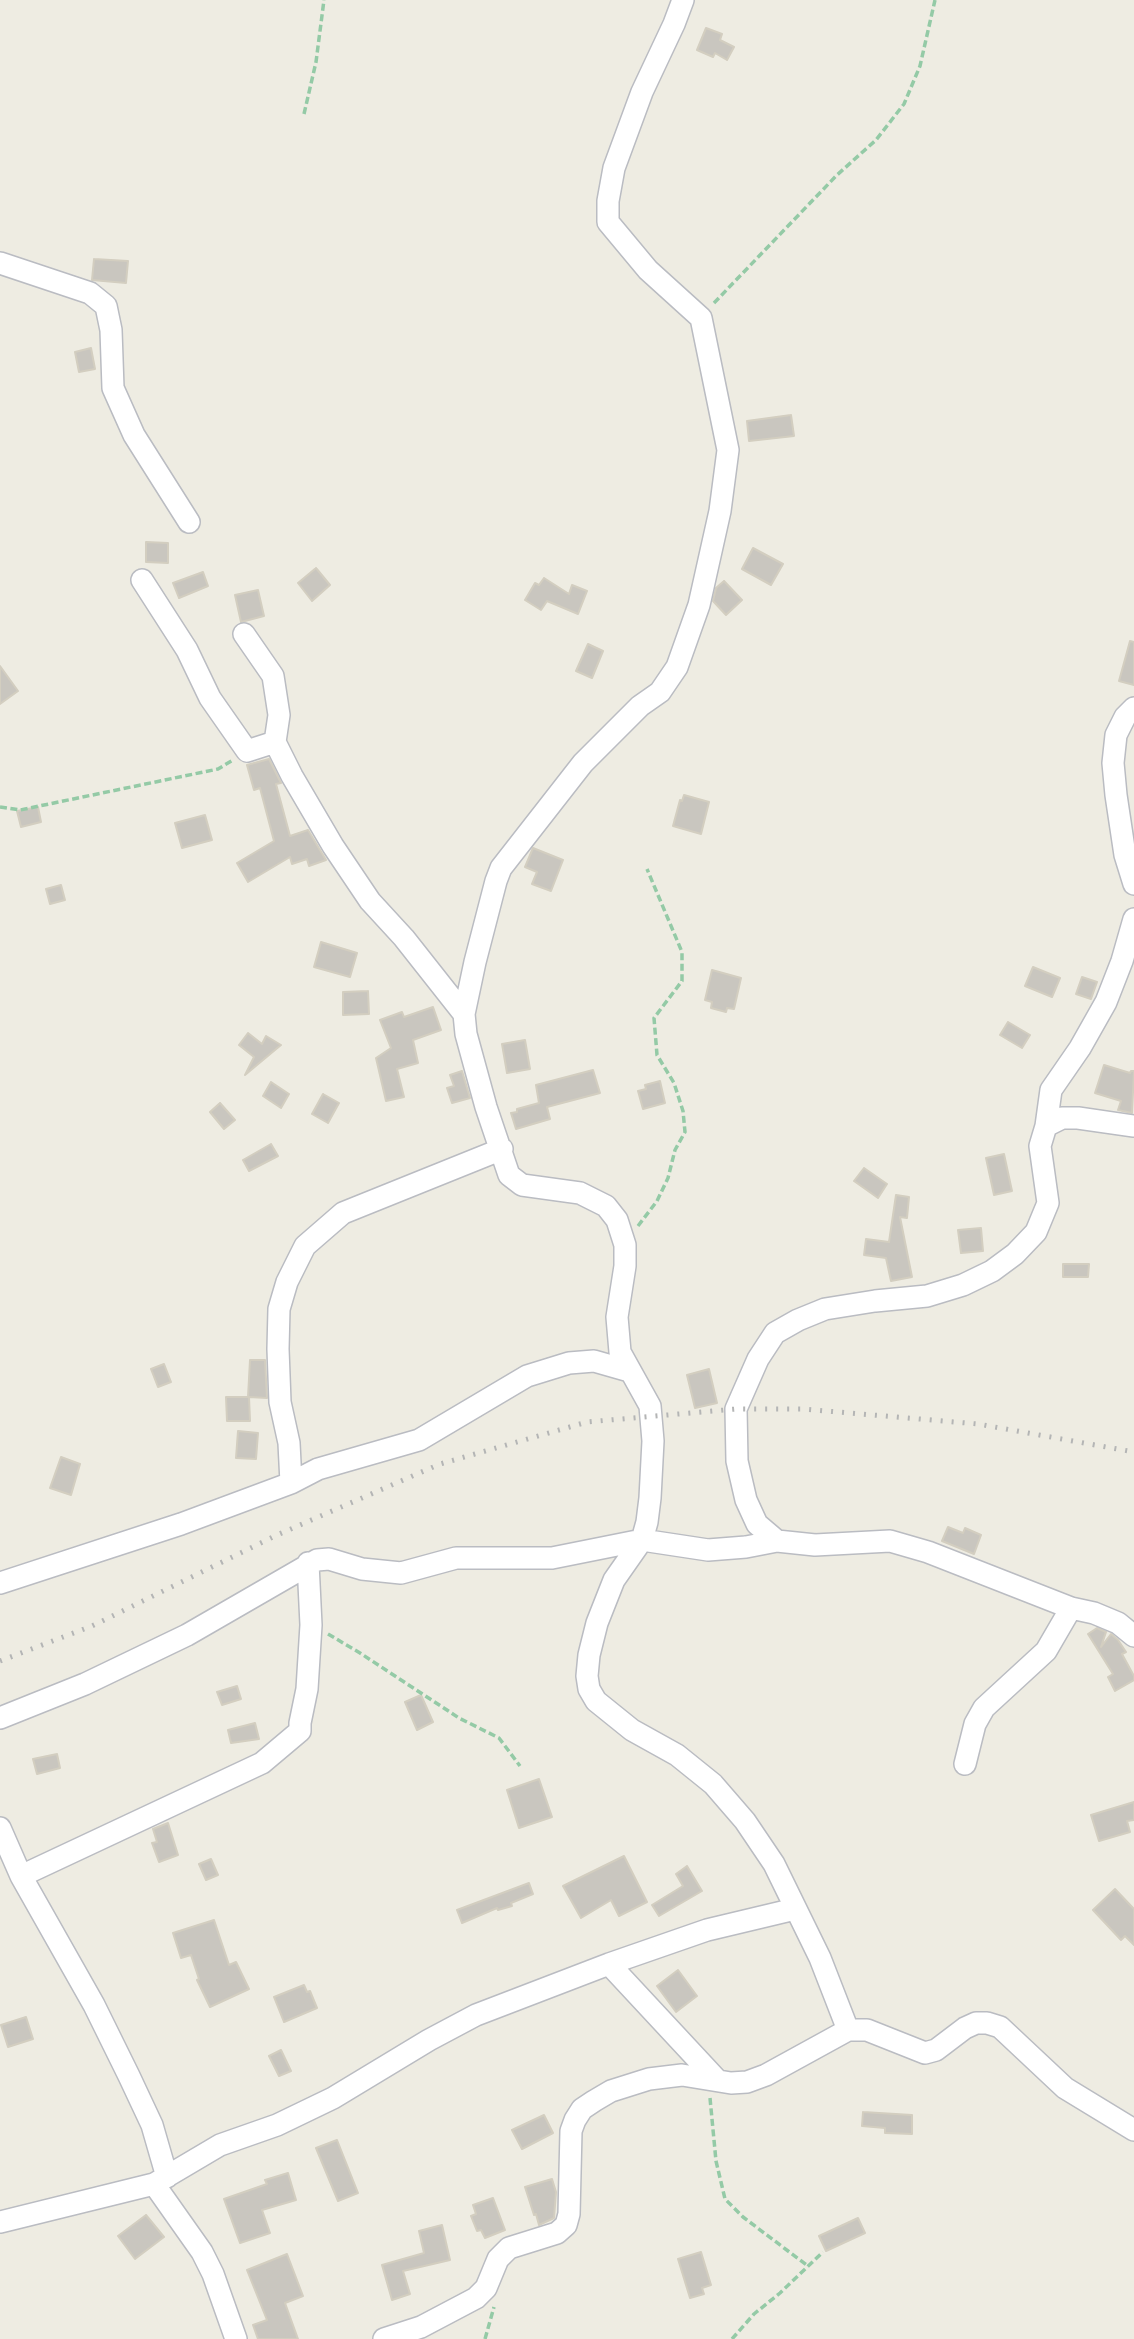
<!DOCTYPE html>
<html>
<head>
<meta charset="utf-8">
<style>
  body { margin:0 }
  canvas { display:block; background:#eeece2 }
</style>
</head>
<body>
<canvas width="1134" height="2339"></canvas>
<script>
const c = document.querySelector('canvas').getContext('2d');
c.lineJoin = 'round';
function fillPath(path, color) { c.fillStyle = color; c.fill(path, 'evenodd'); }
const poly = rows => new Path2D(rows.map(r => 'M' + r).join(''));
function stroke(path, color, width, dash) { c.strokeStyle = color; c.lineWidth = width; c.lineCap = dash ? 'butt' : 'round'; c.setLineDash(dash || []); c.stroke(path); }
const building = poly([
  [706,28,722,34,720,40,734,47,727,60,715,53,713,57,697,50,706,28],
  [94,259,128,261,126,283,92,280,94,259],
  [91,348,95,369,79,372,75,352,91,348],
  [791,415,794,436,749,441,747,421,791,415],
  [146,542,168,543,168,563,146,562,146,542],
  [753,548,783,564,771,585,742,569,753,548],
  [316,568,330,585,312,601,298,583,316,568],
  [203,572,208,586,179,598,173,583,203,572],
  [544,578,569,594,572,585,587,591,578,614,547,601,541,610,525,600,535,583,539,585,544,578],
  [724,581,742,600,726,615,713,601,716,588,724,581],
  [258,590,264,616,241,622,235,595,258,590],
  [1130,641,1134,642,1134,685,1119,681,1130,641],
  [588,644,603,651,592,678,576,671,588,644],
  [0,666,18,691,0,704,0,666],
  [269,759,281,783,276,784,290,836,308,830,326,860,309,866,307,859,292,864,290,857,248,882,237,863,274,841,260,788,254,790,247,765,269,759],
  [684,795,709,802,701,834,673,826,680,800,682,801,684,795],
  [38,807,41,822,21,827,17,811,38,807],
  [205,815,212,840,182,848,175,823,205,815],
  [533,848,563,860,551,891,532,884,537,872,525,867,533,848],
  [61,885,65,900,50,904,46,889,61,885],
  [321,942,357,953,350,977,314,967,321,942],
  [1033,967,1060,978,1052,997,1025,986,1033,967],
  [712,970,741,978,734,1009,727,1008,726,1012,711,1008,712,1002,705,1000,712,970],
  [1082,977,1097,982,1091,999,1076,994,1082,977],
  [368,991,369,1014,343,1015,343,992,368,991],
  [433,1007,441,1030,413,1040,418,1063,397,1069,404,1097,386,1101,376,1058,391,1048,380,1020,402,1012,404,1017,433,1007],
  [1008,1022,1030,1035,1022,1048,1000,1035,1008,1022],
  [248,1033,262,1044,266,1036,281,1045,245,1075,254,1057,239,1045,248,1033],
  [525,1040,530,1069,507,1073,502,1044,525,1040],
  [1104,1065,1130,1073,1131,1071,1134,1071,1132,1113,1118,1110,1121,1101,1095,1093,1104,1065],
  [593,1070,600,1093,547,1107,550,1119,516,1129,511,1113,517,1112,517,1109,539,1103,536,1085,593,1070],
  [462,1071,470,1098,452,1103,447,1088,454,1086,450,1075,462,1071],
  [660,1081,665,1103,643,1109,638,1091,646,1089,645,1085,660,1081],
  [271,1082,289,1094,281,1108,263,1096,271,1082],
  [323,1094,339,1103,328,1123,312,1114,323,1094],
  [220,1103,235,1120,224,1129,210,1112,220,1103],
  [271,1144,278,1156,249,1171,243,1160,271,1144],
  [1004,1154,1012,1191,994,1195,986,1158,1004,1154],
  [864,1168,887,1184,878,1198,854,1181,864,1168],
  [896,1195,909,1197,907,1218,900,1217,912,1277,891,1281,886,1258,864,1255,866,1239,889,1242,896,1195],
  [981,1228,983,1251,961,1253,958,1230,981,1228],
  [1063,1264,1089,1264,1088,1277,1063,1277,1063,1264],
  [250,1360,265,1360,267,1398,249,1397,250,1421,227,1421,226,1397,248,1397,250,1360],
  [164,1364,171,1382,158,1387,151,1369,164,1364],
  [709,1369,717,1403,695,1408,687,1375,709,1369],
  [238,1431,258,1433,256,1459,236,1458,238,1431],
  [61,1457,80,1464,71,1495,50,1488,61,1457],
  [948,1527,963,1533,965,1528,981,1535,974,1554,942,1541,948,1527],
  [1097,1628,1106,1632,1101,1647,1111,1634,1118,1640,1126,1652,1122,1654,1134,1676,1134,1680,1115,1691,1108,1677,1113,1674,1088,1634,1097,1628],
  [237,1686,241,1699,222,1705,217,1692,237,1686],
  [421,1695,433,1722,417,1730,405,1702,421,1695],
  [255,1723,259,1739,231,1743,228,1730,255,1723],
  [57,1754,60,1768,37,1774,33,1759,57,1754],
  [539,1779,552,1817,519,1828,507,1790,539,1779],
  [1134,1802,1134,1820,1127,1821,1130,1832,1099,1841,1091,1815,1134,1802],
  [168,1823,178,1855,159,1862,152,1843,157,1842,153,1829,168,1823],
  [624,1856,647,1902,619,1916,611,1900,581,1918,563,1886,624,1856],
  [211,1859,218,1875,206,1880,199,1864,211,1859],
  [687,1866,702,1891,659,1916,652,1905,683,1886,676,1874,687,1866],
  [529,1883,533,1894,511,1903,512,1906,498,1910,497,1908,462,1923,457,1910,529,1883],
  [1115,1889,1134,1909,1134,1945,1125,1936,1121,1940,1093,1910,1115,1889],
  [214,1920,229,1965,236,1962,249,1989,210,2007,197,1980,199,1979,191,1955,181,1958,173,1933,214,1920],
  [678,1970,697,1996,676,2012,657,1986,678,1970],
  [304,1985,307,1992,310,1991,317,2008,284,2022,274,1997,304,1985],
  [26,2017,33,2039,8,2047,1,2025,26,2017],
  [281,2050,291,2071,279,2076,269,2056,281,2050],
  [863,2112,912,2115,912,2134,885,2133,885,2128,862,2126,863,2112],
  [544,2115,553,2133,522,2149,512,2130,544,2115],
  [337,2140,358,2193,338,2201,316,2148,337,2140],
  [288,2173,296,2200,262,2210,270,2233,240,2243,224,2199,267,2184,265,2180,288,2173],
  [552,2179,556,2192,554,2218,539,2225,536,2214,534,2215,525,2187,552,2179],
  [493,2198,505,2230,485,2238,481,2230,477,2231,471,2216,476,2214,473,2205,493,2198],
  [146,2215,164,2237,135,2259,118,2236,146,2215],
  [858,2218,865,2233,826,2251,819,2236,858,2218],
  [442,2225,450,2260,403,2271,410,2294,392,2300,382,2265,424,2253,419,2231,442,2225],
  [701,2252,711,2285,702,2288,704,2294,690,2298,678,2259,701,2252],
  [287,2254,303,2296,285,2303,298,2339,258,2339,253,2325,267,2320,247,2270,287,2254]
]);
fillPath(building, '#c9c6bf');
stroke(building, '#d3cec0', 2);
const street = poly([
  [683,0,674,24,642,92,614,168,608,201,608,222,648,270,701,318,728,450,720,511,699,605,677,667,660,692,640,706,583,763,501,868,496,881,475,962,464,1014,466,1034,486,1107,509,1175,522,1185,580,1193,606,1206,617,1220,625,1245,625,1266,617,1317,620,1352,650,1406,653,1441,650,1498,647,1522,642,1540,614,1580,597,1623,589,1655,587,1676,589,1689,596,1701,632,1730,677,1755,713,1784,745,1821,774,1864,820,1958,848,2030],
  [0,263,90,293,106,306,111,330,113,388,134,435,189,522],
  [142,580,187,650,210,698,247,751,275,742],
  [244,634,273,676,279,715,275,742,292,776,333,846,370,901,404,938,464,1014],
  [1134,708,1125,717,1116,735,1113,763,1116,795,1125,855,1134,884],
  [1046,1126,1051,1090,1080,1048,1106,1002,1122,961,1134,919],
  [1134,1126,1078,1118,1062,1118,1046,1126,1040,1146,1048,1203,1036,1232,1015,1254,992,1271,963,1285,927,1296,875,1301,825,1309,798,1320,775,1333,758,1359,736,1409,737,1461,746,1500,757,1524,777,1541,815,1545,890,1541,928,1552,1071,1608,1094,1613,1118,1623,1134,1636],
  [291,1483,289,1443,280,1402,278,1349,279,1309,287,1282,305,1246,343,1213,502,1149],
  [0,1583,181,1524,291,1483,318,1469,419,1440,527,1376,569,1363,594,1361,629,1371],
  [0,1718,85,1684,187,1635,317,1560,329,1559,362,1569,401,1573,456,1558,552,1558,642,1540,708,1550,746,1547,777,1541],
  [965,1764,975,1724,984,1708,1046,1651,1071,1608],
  [0,1828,21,1876,94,2005,129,2076,152,2125,167,2177],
  [21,1876,262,1763,300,1731,300,1723,307,1689,311,1625,308,1563],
  [609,1964,716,2079],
  [154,2184,202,2252,213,2274,236,2339],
  [0,2222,154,2184,220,2145,277,2125,333,2098,429,2040,476,2015,609,1964,707,1930,795,1909],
  [384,2339,421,2327,476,2298,486,2288,498,2259,509,2248,557,2233,566,2225,569,2214,571,2131,575,2120,582,2109,594,2101,611,2091,649,2079,682,2075,731,2083,747,2082,766,2075,848,2030,867,2030,925,2053,936,2050,965,2028,976,2023,987,2023,1000,2027,1065,2088,1134,2130]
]);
stroke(street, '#babcc2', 24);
stroke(poly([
  [304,114,316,62,324,0],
  [714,303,837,175,876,140,904,104,920,66,935,0],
  [0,807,20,810,218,769,233,760],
  [638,1226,657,1201,668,1178,675,1150,685,1132,683,1111,674,1083,657,1055,654,1018,682,981,682,952,647,869],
  [328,1634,360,1653,459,1718,499,1738,520,1766],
  [710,2098,716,2161,725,2199,743,2217,808,2266],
  [485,2339,494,2307],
  [732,2339,754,2314,780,2293,823,2252]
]), '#94caa6', 3.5, [7, 3.5]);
stroke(street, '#fff', 21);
stroke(poly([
  [0,1661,92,1626,277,1535,440,1464,587,1422,736,1409,803,1409,978,1424,1134,1452]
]), '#b4b5b5', 5, [2, 9]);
</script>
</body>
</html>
